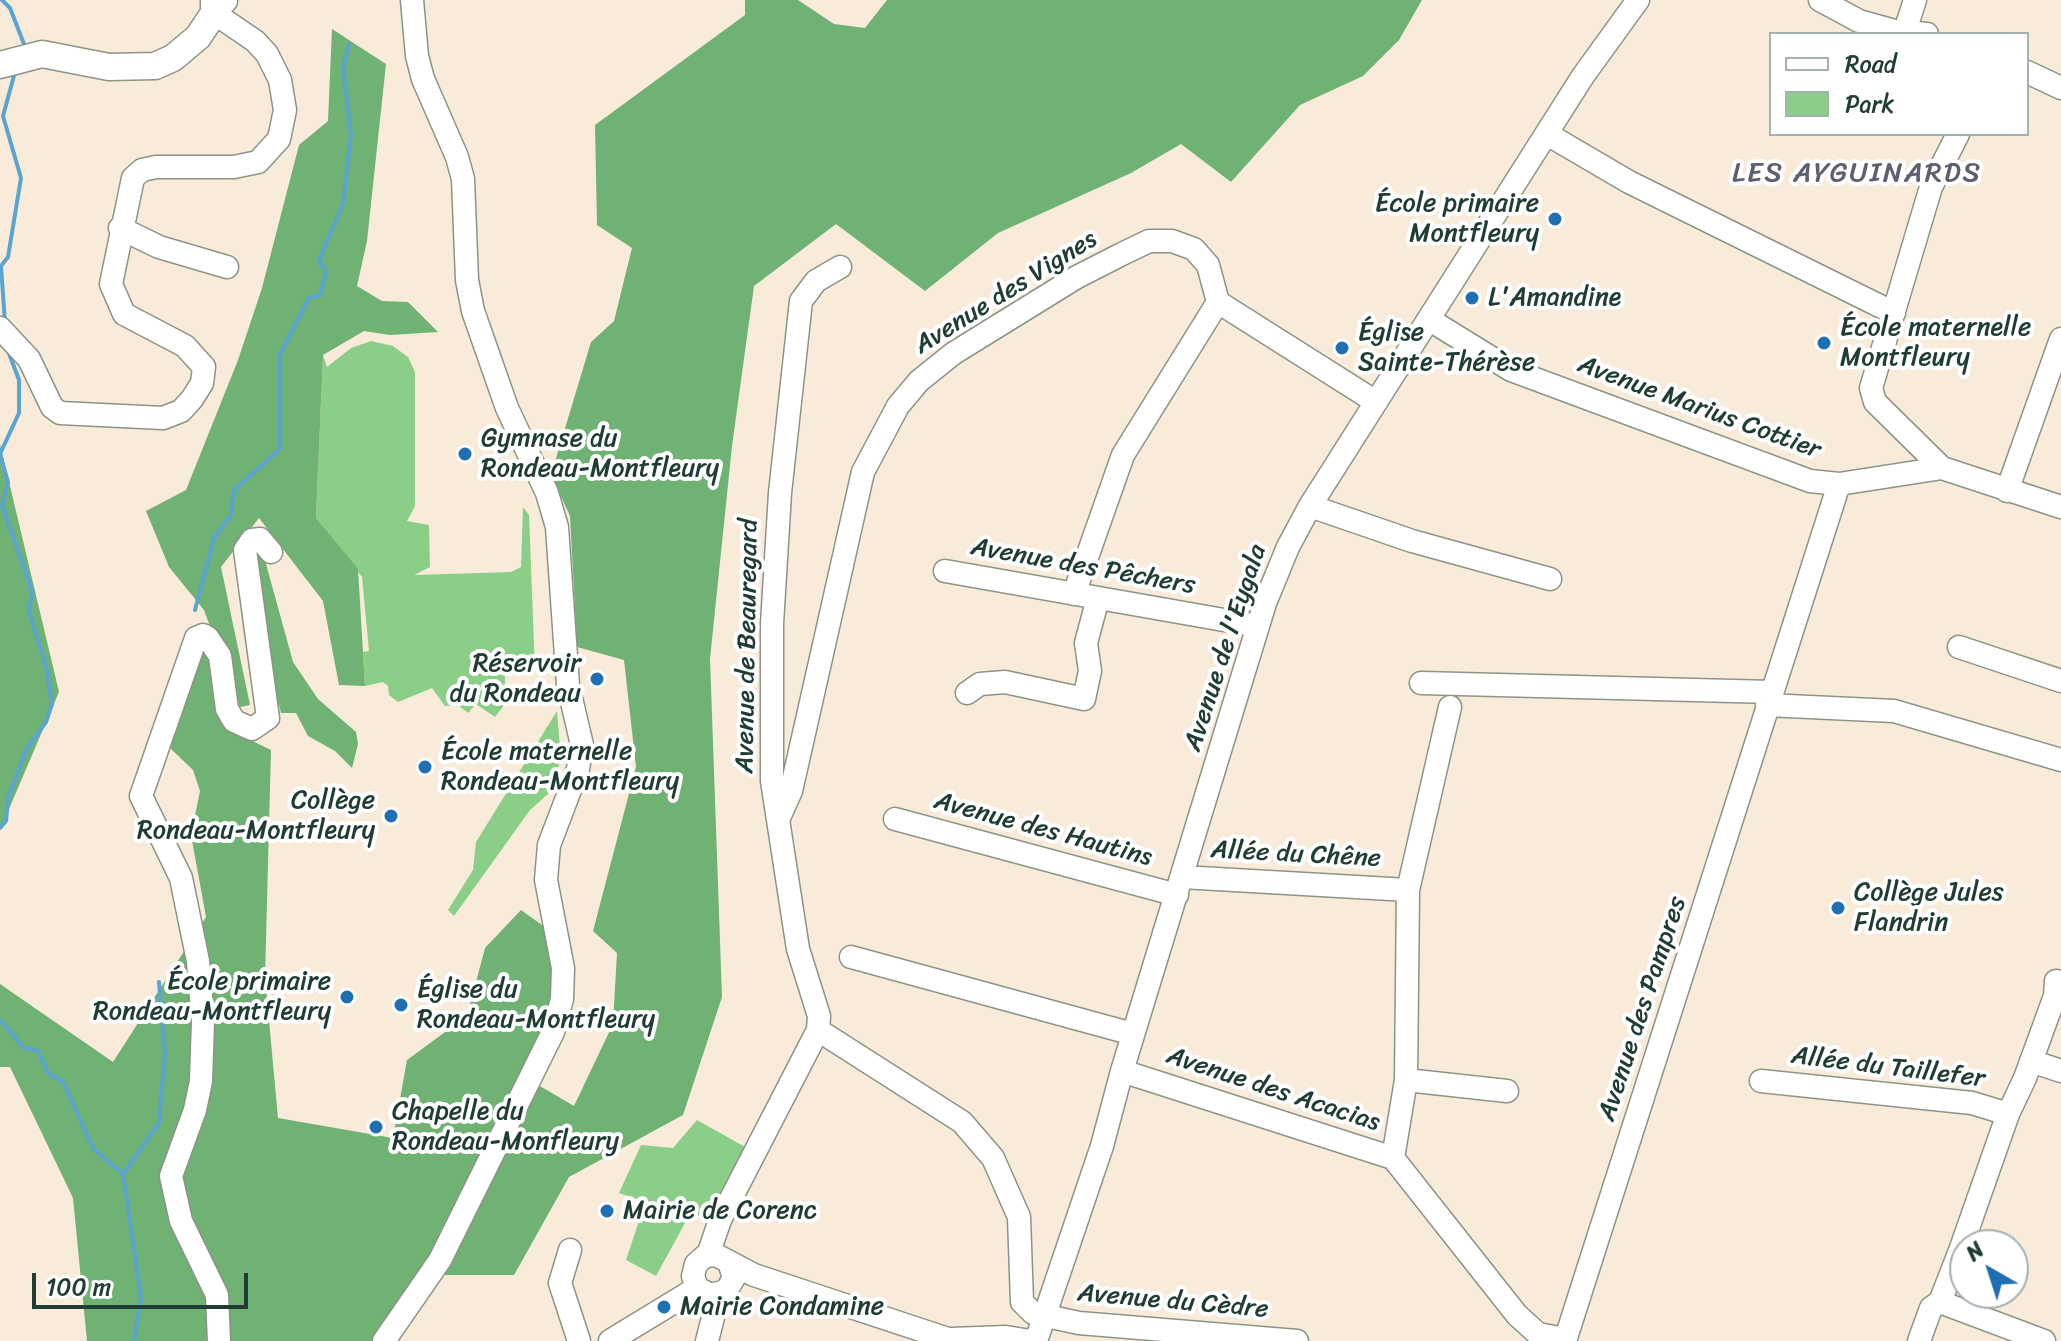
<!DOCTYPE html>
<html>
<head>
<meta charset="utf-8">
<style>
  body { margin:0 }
  #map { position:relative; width:2061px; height:1341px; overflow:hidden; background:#f8ebd9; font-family:Sriracha,sans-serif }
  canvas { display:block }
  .legend { position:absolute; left:1769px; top:32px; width:260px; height:104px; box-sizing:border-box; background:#fff; border:2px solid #a5b1ae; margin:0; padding:10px 14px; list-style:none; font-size:24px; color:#1f3d34 }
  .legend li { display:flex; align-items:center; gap:16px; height:40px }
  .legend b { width:40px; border:2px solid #a5b1ae }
  .north { position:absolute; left:1949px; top:1229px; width:80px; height:80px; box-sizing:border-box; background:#fff; border:2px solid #a5b1ae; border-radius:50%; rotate:321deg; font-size:22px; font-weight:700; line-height:32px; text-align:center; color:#1f3d34 }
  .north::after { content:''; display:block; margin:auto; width:28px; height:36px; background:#1f6fb2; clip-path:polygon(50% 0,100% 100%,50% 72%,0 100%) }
  .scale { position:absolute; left:32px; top:1273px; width:216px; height:36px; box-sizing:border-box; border:4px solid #1f3d34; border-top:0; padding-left:10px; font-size:24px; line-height:28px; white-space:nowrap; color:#1f3d34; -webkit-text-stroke:6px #fff; paint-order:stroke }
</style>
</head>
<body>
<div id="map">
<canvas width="2061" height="1341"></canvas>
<ul class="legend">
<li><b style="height:10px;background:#fff"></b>Road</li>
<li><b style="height:22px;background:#8bce87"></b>Park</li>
</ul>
<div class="north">N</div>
<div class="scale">100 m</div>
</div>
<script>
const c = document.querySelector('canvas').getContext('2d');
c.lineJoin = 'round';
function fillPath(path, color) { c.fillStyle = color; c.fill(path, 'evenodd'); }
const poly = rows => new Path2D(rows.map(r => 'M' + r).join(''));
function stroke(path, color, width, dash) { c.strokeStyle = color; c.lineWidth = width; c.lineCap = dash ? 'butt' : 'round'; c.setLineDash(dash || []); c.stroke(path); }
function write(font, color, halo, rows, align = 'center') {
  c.font = font + ' Sriracha,sans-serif'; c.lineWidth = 8; c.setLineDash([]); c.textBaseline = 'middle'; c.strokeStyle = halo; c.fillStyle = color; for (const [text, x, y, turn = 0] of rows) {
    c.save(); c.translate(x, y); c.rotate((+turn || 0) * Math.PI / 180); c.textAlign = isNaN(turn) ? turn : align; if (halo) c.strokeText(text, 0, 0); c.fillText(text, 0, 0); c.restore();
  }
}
fillPath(poly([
  [371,341,393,346,408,357,415,372,415,506,407,521,429,525,430,567,414,575,511,572,521,567,523,507,529,515,535,670,505,674,505,704,495,717,476,704,468,713,458,705,445,706,432,688,398,702,389,695,388,686,383,682,365,686,363,652,369,651,362,577,316,518,323,355,327,367,351,348],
  [557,711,561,760,549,793,530,810,454,916,448,910,473,870,476,842],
  [697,1120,747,1148,711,1219,690,1214,656,1276,626,1260,643,1209,640,1200,619,1193,641,1145,673,1148]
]), '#8bce87');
fillPath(poly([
  [745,0,798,0,834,24,865,28,887,0,1422,0,1399,40,1363,76,1300,105,1231,182,1181,144,1131,173,998,233,925,291,836,224,754,286,732,446,710,659,722,997,683,1115,569,1177,514,1275,417,1275,373,1341,87,1341,73,1198,10,1067,0,1067,0,984,113,1062,206,917,191,835,200,791,193,770,171,749,177,692,205,650,228,729,271,750,265,977,278,1118,393,1138,407,1060,467,1016,485,948,521,910,549,930,554,1000,521,1075,574,1106,613,1024,617,953,593,931,636,767,624,660,577,647,570,516,551,475,591,342,614,321,632,248,597,225,595,125,745,15],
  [332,29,386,64,367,241,357,286,382,301,408,302,438,332,390,335,364,331,323,355,316,518,358,569,365,686,339,685,323,601,259,518,221,567,250,705,240,707,204,610,169,567,146,511,186,490,238,360,262,288,299,145,328,121],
  [0,444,59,692,0,830],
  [263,553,293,662,318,699,356,732,358,744,352,768,335,751,308,736,296,713,281,713,262,635,254,557]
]), '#70b174');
stroke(poly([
  [2,0,10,8,24,44],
  [5,323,1,266,8,257,21,178,3,116,15,72],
  [195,610,214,538,231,515,234,490,280,449,279,356,309,298,320,295,326,272,319,260,343,204,351,134,343,67,349,44],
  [0,828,6,821,8,799,26,750,46,722,52,704,47,671,29,611,32,591,2,505,8,482,0,454,19,413,19,380,7,348],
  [0,1020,24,1048,38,1051,48,1073,63,1082,93,1148,123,1174,141,1297,134,1341],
  [123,1174,159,1123,165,1053,159,982]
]), '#5aa4d2', 4);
const minor = poly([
  [1820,0,1859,21,1895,31,1927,34],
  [1905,31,1915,0],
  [2027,72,2061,88],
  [1547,134,1629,182,1894,313],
  [120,228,159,247,227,267],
  [1430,320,1511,370,1810,481,1839,484,1942,468,2061,507],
  [0,328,29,359,52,407,60,413,163,418,181,411,192,399,202,383,204,367,185,346,124,314,111,284,133,178,142,170,156,167,234,167,258,162,279,139,285,110,280,80,267,54,255,41,214,13,226,1],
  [1942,468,1875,402,1871,388,1931,187,1958,134],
  [2007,491,2061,339],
  [1310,506,1412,541,1550,579],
  [945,571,1258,626],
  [1074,594,1123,455,1218,302],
  [1959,647,2061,681],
  [1421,683,1772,692],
  [967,693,980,684,1005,682,1084,699,1090,671,1086,643,1098,598],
  [1767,705,1894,711,2061,760],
  [895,819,1177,895],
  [778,820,791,791,863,472,898,406,919,381,954,353,1077,277,1122,254,1149,241,1172,241,1194,249,1208,265,1218,302,1376,402],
  [1182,877,1408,890],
  [851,957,1133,1034],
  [818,1030,962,1122,993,1158,1019,1217,1022,1302,1033,1313,1079,1323,1297,1341],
  [2031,1061,2061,1071],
  [1122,1071,1393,1158,1517,1315,1538,1334,1565,1339],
  [1406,1080,1507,1091],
  [1761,1081,1972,1103,2008,1114],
  [1393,1158,1406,1080,1408,890,1450,707],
  [570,1250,560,1283,579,1341],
  [708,1255,720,1220,818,1030,819,1016,798,949,772,781,772,624,780,493,801,301,816,281,840,267],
  [729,1262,734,1278,726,1291,711,1295,697,1288,693,1276,696,1264,705,1256,716,1255,754,1275,954,1341],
  [1940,1302,2044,1341],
  [951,1339,1006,1337,1030,1341],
  [219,1341,217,1295,181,1221,171,1176,195,1110,201,1081,203,1022,198,961,181,878,141,796,196,638,203,635,208,638,220,656,227,709,234,721,252,729,268,718,245,550,252,540,260,539,271,552],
  [384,1341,440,1260,553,1032,562,999,563,968,546,880,549,845,578,769,582,745,568,685,557,527,547,493,507,408,473,311,467,280,463,179,457,157,423,79,417,56,412,0],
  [610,1341,697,1288],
  [707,1341,719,1294],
  [1036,1341,1102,1146,1122,1071,1265,603,1288,547,1310,506,1583,76,1638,0],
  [1565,1341,1839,484],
  [1919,1341,1931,1308,1940,1302,1961,1248,2008,1114,2025,1078,2055,996,2056,981]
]);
const major = poly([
  [0,65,42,54,109,67,155,66,173,58,198,37,214,13,214,0]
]);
stroke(minor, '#8c9486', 25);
stroke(major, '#8c9486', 29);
stroke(minor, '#fff', 22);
stroke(major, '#fff', 26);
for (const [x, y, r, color] of [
  [1555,219,8,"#1f6fb2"],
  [1472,298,8,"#1f6fb2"],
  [1824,343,8,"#1f6fb2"],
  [1342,348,8,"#1f6fb2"],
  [465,454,8,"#1f6fb2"],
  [597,679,8,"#1f6fb2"],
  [425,767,8,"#1f6fb2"],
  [391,816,8,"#1f6fb2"],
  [1838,908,8,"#1f6fb2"],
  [347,997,8,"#1f6fb2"],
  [401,1005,8,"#1f6fb2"],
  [376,1127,8,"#1f6fb2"],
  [607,1211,8,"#1f6fb2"],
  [664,1307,8,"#1f6fb2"]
]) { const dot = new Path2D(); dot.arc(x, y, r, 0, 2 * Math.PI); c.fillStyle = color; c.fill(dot); stroke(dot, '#fff', 3); }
write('26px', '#1f3d34', '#fff', [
  ["École primaire",1539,204,"right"],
  ["Montfleury",1539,234,"right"],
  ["L'Amandine",1488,298],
  ["École maternelle",1840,328],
  ["Montfleury",1840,358],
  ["Église",1358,333],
  ["Sainte-Thérèse",1358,363],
  ["Gymnase du",481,439],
  ["Rondeau-Montfleury",481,469],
  ["Réservoir",581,664,"right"],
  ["du Rondeau",581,694,"right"],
  ["École maternelle",441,752],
  ["Rondeau-Montfleury",441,782],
  ["Collège",375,801,"right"],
  ["Rondeau-Montfleury",375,831,"right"],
  ["Collège Jules",1854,893],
  ["Flandrin",1854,923],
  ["École primaire",331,982,"right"],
  ["Rondeau-Montfleury",331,1012,"right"],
  ["Église du",417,990],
  ["Rondeau-Montfleury",417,1020],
  ["Chapelle du",392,1112],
  ["Rondeau-Monfleury",392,1142],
  ["Mairie de Corenc",623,1211],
  ["Mairie Condamine",680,1307]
], 'left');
write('26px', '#1f3d34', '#fff', [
  ["Avenue des Vignes",1006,293,-32],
  ["Avenue Marius Cottier",1699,408,20],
  ["Avenue des Pêchers",1083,567,10],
  ["Avenue de Beauregard",748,646,-89],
  ["Avenue de l'Eygala",1226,648,-72],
  ["Avenue des Hautins",1043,830,15],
  ["Allée du Chêne",1296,855,3],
  ["Avenue des Pampres",1643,1009,-72],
  ["Allée du Taillefer",1888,1068,7],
  ["Avenue des Acacias",1273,1090,18],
  ["Avenue du Cèdre",1173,1302,5]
]);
c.letterSpacing = '2px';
write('28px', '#5e606f', '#fff', [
  ["LES AYGUINARDS",1857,174]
]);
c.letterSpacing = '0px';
</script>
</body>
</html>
